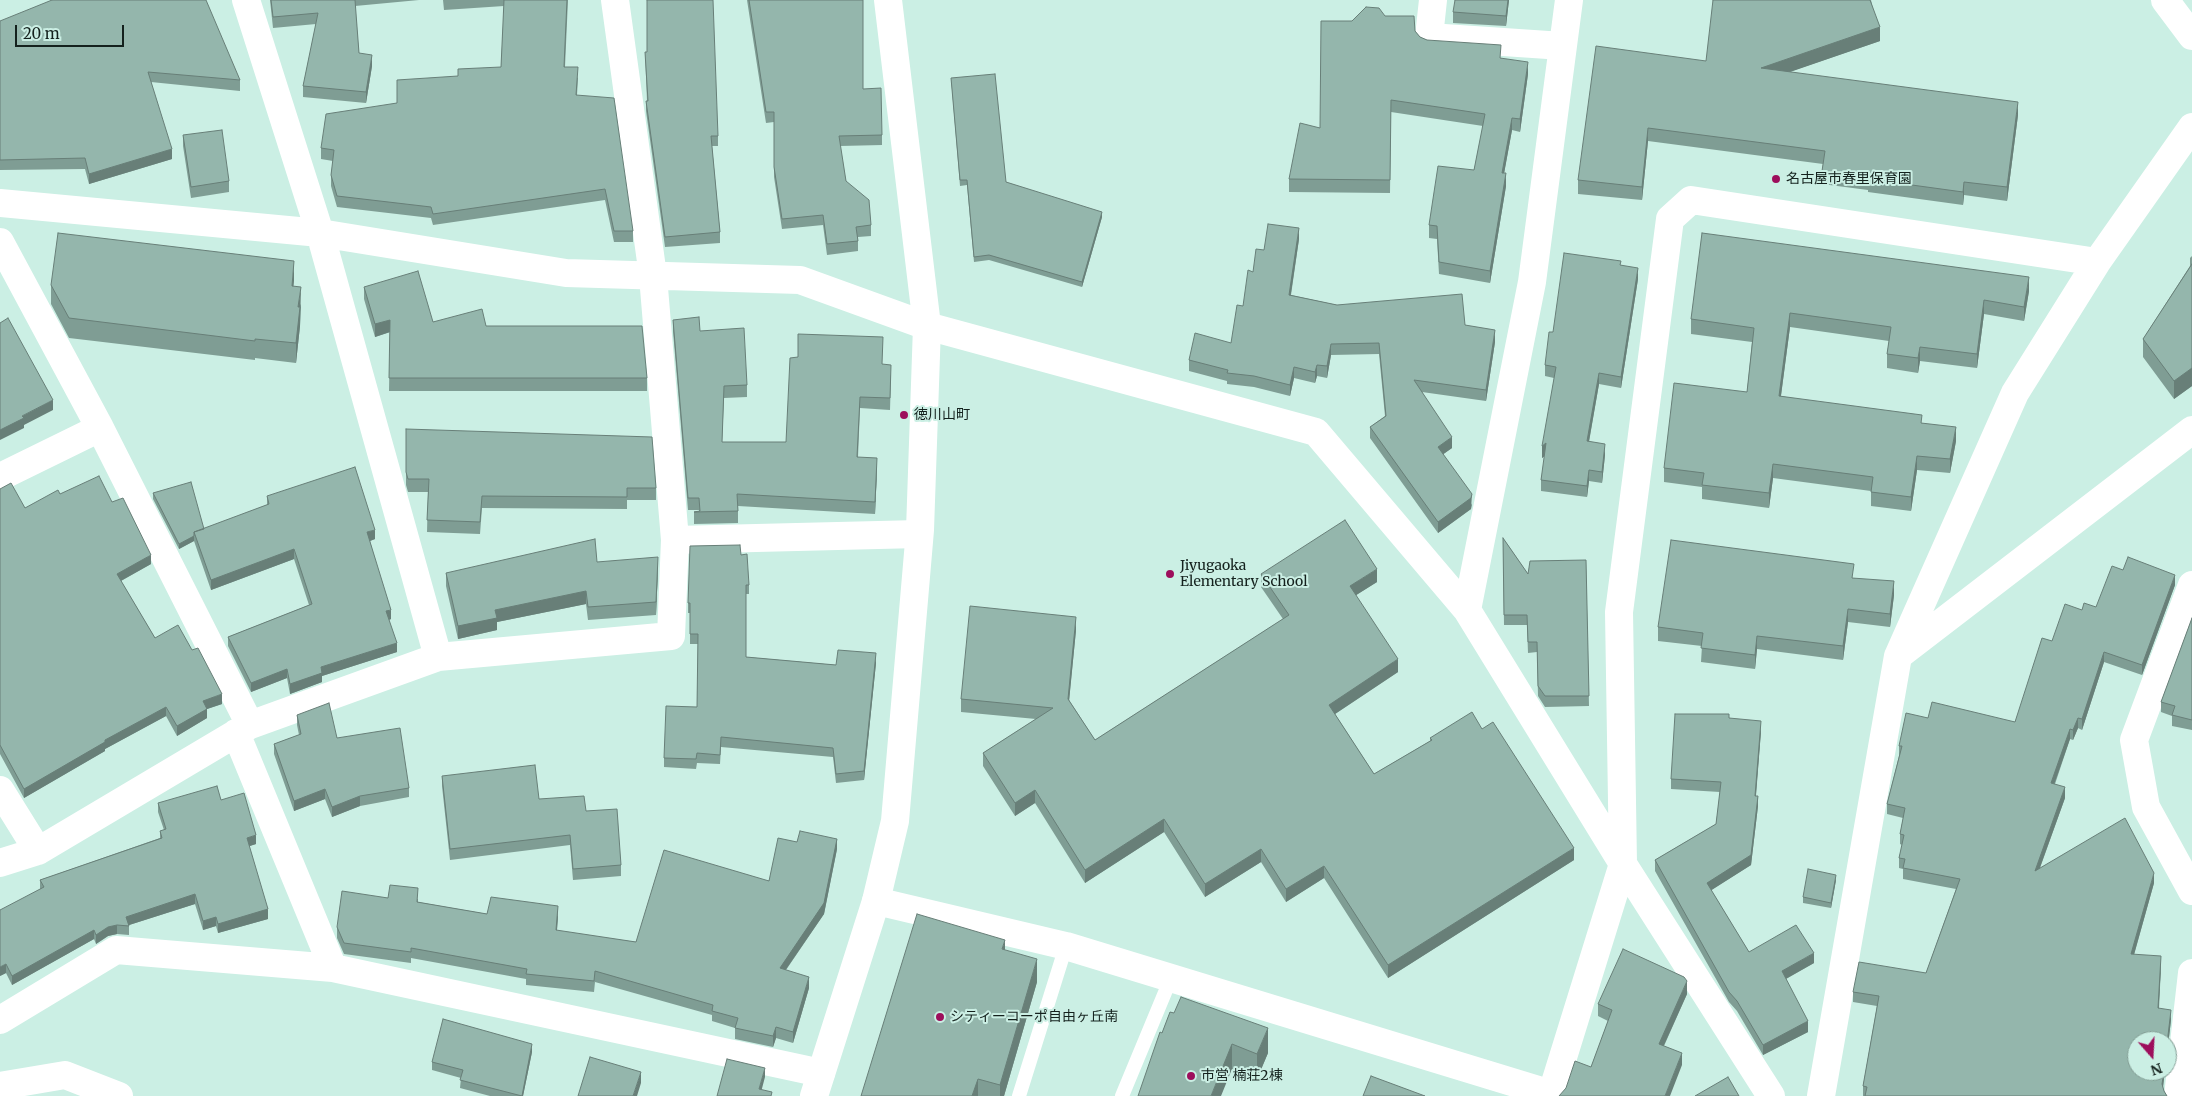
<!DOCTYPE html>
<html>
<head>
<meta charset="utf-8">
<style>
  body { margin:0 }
  #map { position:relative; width:2192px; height:1096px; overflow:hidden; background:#cbefe4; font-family:Merriweather,serif }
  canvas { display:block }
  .north { position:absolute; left:2127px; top:1031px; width:50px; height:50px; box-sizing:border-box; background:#cbefe4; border:1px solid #829d94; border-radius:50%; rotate:161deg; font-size:14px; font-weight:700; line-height:20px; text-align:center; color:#14211d }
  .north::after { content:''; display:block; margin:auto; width:18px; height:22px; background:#9d0e5c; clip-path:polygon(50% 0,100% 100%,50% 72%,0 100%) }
  .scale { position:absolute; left:15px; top:25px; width:109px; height:22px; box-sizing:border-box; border:2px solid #14211d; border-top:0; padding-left:6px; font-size:15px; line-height:18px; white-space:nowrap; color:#14211d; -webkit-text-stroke:4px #cbefe4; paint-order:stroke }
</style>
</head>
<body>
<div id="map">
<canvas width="2192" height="1096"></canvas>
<div class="north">N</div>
<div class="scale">20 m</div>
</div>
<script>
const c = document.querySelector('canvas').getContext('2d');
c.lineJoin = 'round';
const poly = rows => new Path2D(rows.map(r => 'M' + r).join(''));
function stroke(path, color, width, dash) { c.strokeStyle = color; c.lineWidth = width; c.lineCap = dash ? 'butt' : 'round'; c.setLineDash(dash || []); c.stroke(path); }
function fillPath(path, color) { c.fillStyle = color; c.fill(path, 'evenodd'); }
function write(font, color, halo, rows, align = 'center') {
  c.font = font + ' Merriweather,"Noto Sans JP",serif'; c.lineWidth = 4; c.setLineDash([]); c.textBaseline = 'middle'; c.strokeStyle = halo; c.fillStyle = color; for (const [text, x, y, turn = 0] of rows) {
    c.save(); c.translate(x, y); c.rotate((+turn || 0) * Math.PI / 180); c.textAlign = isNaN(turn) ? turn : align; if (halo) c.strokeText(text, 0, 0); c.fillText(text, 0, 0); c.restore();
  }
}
stroke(poly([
  [1019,1096,1066,946],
  [1122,1096,1171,978]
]), '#fff', 14);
stroke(poly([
  [246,0,320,233,438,657],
  [1433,0,1429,37,1563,46],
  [2165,0,2192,36],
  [0,203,320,233,566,273,800,280,927,326,1316,432,1467,610,1623,864,1771,1096],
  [0,242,100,428,250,725],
  [0,477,100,428],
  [675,540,919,534],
  [2192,585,2134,740,2146,807,2192,891],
  [1467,610,1532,282,1569,0],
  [1899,654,2015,393,2097,262,2192,127],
  [236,733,333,968],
  [0,790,38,851],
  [0,863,38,851,250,725,438,657,671,636,675,540,653,276,615,0],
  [876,901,1066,946,1551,1094],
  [0,1020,116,950,333,968,821,1073],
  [0,1086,65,1075,119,1096],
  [1551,1096,1623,864,1619,612,1670,219,1691,200,2097,262],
  [1821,1096,1898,656,2192,430],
  [2178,1096,2192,973]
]), '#fff', 28);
stroke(poly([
  [814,1096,876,901,895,821,920,530,927,326,888,0]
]), '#fff', 28);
fillPath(poly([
  [270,0,419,0,355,6,359,53,372,66,366,103,303,97,303,86,316,24,273,28],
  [443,0,568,0,565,67,578,78,577,95,633,231,633,242,614,242,605,200,433,225,431,218,337,207,331,186,331,175,333,161,321,159,321,148,397,103,458,76,501,67,504,6,444,10],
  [747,0,863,0,863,89,882,135,882,145,840,146,846,181,871,225,871,236,858,237,858,251,827,255,823,225,782,229,774,177,774,122,766,123],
  [1509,0,1506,26,1453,23,1453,12],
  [1871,0,1880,41,1789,72,2018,115,2007,201,1964,195,1963,205,1868,192,1868,190,1822,184,1822,171,1823,164,1648,141,1642,200,1578,194,1578,180,1706,61],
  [1385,16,1415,31,1420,37,1427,40,1501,58,1528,74,1520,132,1512,130,1504,173,1506,186,1490,283,1439,274,1437,239,1429,238,1429,225,1474,170,1483,126,1391,112,1390,193,1289,192,1289,179,1320,128,1352,21],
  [0,21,240,80,240,91,151,82,172,159,89,184,85,169,0,170],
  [645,52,647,52,718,136,718,146,712,146,720,232,720,243,665,247,646,111,646,101,647,101],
  [951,78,1006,182,1102,217,1082,287,989,260,974,262,967,185,960,186],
  [183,135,229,181,229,192,191,198,183,146],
  [1299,239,1291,295,1337,305,1465,325,1495,342,1486,401,1422,392,1452,448,1443,454,1472,505,1471,509,1438,533,1370,438,1370,427,1385,416,1379,354,1331,355,1327,378,1317,376,1315,383,1294,378,1290,396,1254,387,1227,384,1227,381,1189,371,1189,360,1231,343,1243,306,1264,250],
  [2192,256,2192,386,2174,399,2143,357,2143,339,2190,266,2190,258],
  [1621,265,1638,279,1621,388,1599,384,1589,442,1605,455,1602,483,1589,481,1587,497,1541,491,1541,480,1545,456,1542,458,1554,378,1545,376,1545,365,1553,332],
  [294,280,293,286,301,306,300,326,296,363,255,358,255,360,69,338,51,304,51,285],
  [364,287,433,322,486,326,647,378,647,391,389,391,390,332,375,337,364,299],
  [2029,291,2024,321,1984,314,1977,368,1920,361,1918,373,1887,368,1887,354,1889,341,1790,327,1781,396,1922,423,1956,441,1950,473,1917,470,1911,511,1871,506,1871,491,1773,478,1769,508,1702,499,1702,487,1664,482,1664,468,1747,392,1752,342,1691,334,1691,319],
  [673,320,700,331,747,385,747,397,724,398,722,442,786,442,882,364,891,376,890,410,860,408,858,457,877,470,875,514,738,506,738,523,694,524,694,512,699,511,699,510,688,510,673,331],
  [406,429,656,488,656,500,627,500,627,509,482,508,480,534,427,532,428,492,408,492,406,485],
  [0,489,25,508,60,494,112,502,151,564,121,581,155,638,222,704,207,709,207,718,177,736,166,716,105,749,105,751,24,798,0,754],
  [153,493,204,529,267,505,267,496,375,539,370,541,391,619,389,620,397,652,322,676,322,682,290,694,287,678,251,692,228,646,228,637,309,605,294,559,211,590,194,541,179,549,153,499],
  [1503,538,1528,574,1586,560,1589,706,1545,707,1538,696,1537,652,1528,653,1527,625,1504,625],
  [741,555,749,585,749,594,746,594,746,657,836,665,876,663,864,780,836,783,833,757,721,747,720,764,697,763,696,769,664,767,664,758,697,707,698,644,690,644,690,613,688,613,688,603],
  [597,562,658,569,656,615,588,620,586,604,497,622,497,630,458,639,446,586,446,573],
  [2123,570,2175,585,2142,675,2104,662,2082,730,2078,728,2073,740,2070,739,2055,784,2065,798,2040,868,2154,883,2134,955,2161,966,2159,1009,2171,1020,2167,1054,2167,1041,2163,1089,2164,1091,2167,1096,1863,1096,1863,1086,1877,1006,1853,1002,1853,992,1926,973,1956,889,1903,879,1903,869,1899,868,1899,858,1902,845,1900,844,1900,834,1903,818,1887,814,1887,804,1899,756,1899,746,1928,718,2015,722,2052,641,2082,610,2096,607],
  [1261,574,1377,582,1356,595,1398,672,1335,714,1374,774,1430,741,1430,738,1482,729,1574,860,1388,978,1324,878,1286,902,1261,862,1205,897,1164,832,1085,883,1035,803,1015,816,983,766,983,753,1036,719,961,712,961,699,1076,630,1069,700,1095,740,1283,619,1261,587],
  [1854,578,1894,595,1890,627,1848,622,1843,660,1757,649,1755,669,1701,662,1702,646,1658,641,1658,627],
  [2192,618,2192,730,2172,726,2172,716,2161,712,2161,702],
  [297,715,337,738,409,788,409,797,360,806,332,817,325,799,294,811,274,754,274,744,299,735,297,725],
  [1729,718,1761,731,1756,796,1758,806,1751,865,1711,890,1749,952,1814,963,1786,979,1808,1032,1763,1055,1737,1011,1729,1002,1655,871,1655,860,1716,824,1720,792,1671,789,1671,779],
  [442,776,539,799,586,811,621,865,621,876,573,880,570,845,450,860,442,786],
  [221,800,256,844,249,846,268,919,218,933,216,926,203,930,195,904,129,925,129,935,117,934,108,936,96,944,94,939,12,985,6,973,0,976,40,889,40,880,160,838,160,831,164,830,158,812,158,803],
  [837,849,824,914,786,970,809,988,793,1043,776,1038,773,1047,735,1039,735,1028,712,1021,712,1015,595,982,594,992,526,985,526,979,411,958,411,963,344,954,337,938,337,927,388,898,418,899,418,902,487,914,558,916,557,931,636,942],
  [1836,880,1831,908,1803,903,1803,897],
  [1005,950,1037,982,1004,1096,861,1096],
  [1687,994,1664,1046,1682,1065,1591,1067,1608,1021,1598,1016,1598,1004],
  [1170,1012,1268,1053,1257,1079,1232,1069,1162,1033],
  [532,1052,523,1096,490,1096,460,1088,461,1078,432,1070,432,1062]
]), '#7f9d94');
fillPath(poly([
  [1508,0,1509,0,1506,26,1506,16],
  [1880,27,1880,41,1761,82,1761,68],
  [372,55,372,66,366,103,366,92],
  [1528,62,1528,74,1520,132,1520,119],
  [2018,102,2018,115,2007,201,2007,187],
  [1512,118,1512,130,1502,185,1502,173],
  [1648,128,1648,141,1642,200,1642,187],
  [172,149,172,159,89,184,89,174],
  [1506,173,1506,186,1490,283,1490,271],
  [1964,182,1964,195,1963,205,1963,192],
  [1102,212,1102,217,1082,287,1082,282],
  [1299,228,1299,239,1289,306,1289,295],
  [294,261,294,280,292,305,292,286],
  [1638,268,1638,279,1621,388,1621,377],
  [2029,277,2029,291,2024,321,2024,307],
  [301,287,300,326,296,363,296,343,298,307],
  [1984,300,1984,314,1977,368,1977,354],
  [1790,313,1790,327,1779,410,1779,396],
  [390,320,390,332,375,337,375,324],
  [1495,330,1495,342,1486,401,1486,390],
  [1331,344,1331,355,1327,378,1327,366],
  [1920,347,1920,361,1918,373,1918,358],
  [1317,365,1317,376,1315,383,1315,372],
  [1294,367,1294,378,1290,396,1290,385],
  [2192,368,2192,386,2174,399,2174,381],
  [1599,373,1599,384,1587,452,1587,441],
  [53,400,53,410,24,425,24,428,0,440,0,430,22,416],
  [1956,427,1956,441,1950,473,1950,459],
  [1452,437,1452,448,1438,458,1438,447],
  [1546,443,1546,455,1542,458,1542,446],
  [1605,444,1605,455,1602,483,1602,472],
  [1917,456,1917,470,1911,511,1911,497],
  [877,458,877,470,875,514,875,502],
  [1773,464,1773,478,1769,508,1769,493],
  [1589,470,1589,481,1587,497,1587,486],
  [1472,494,1471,509,1438,533,1438,522],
  [375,530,375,539,367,542,367,532],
  [194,536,194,541,179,549,179,544],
  [294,549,294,559,211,590,211,580],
  [151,555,151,564,117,583,117,574],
  [658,557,658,569,656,615,656,602],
  [1377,569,1377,582,1350,599,1350,586],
  [2175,575,2175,585,2142,675,2142,665],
  [1894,581,1894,595,1890,627,1890,614],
  [586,591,586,604,497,622,497,630,458,639,458,626,495,610],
  [1848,609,1848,622,1843,660,1843,646],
  [391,610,391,619,386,621,386,611],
  [1076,617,1076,630,1068,712,1068,699],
  [1757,636,1757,649,1755,669,1755,655],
  [397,643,397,652,322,676,322,682,290,694,290,684,321,667],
  [2104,652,2104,662,2082,730,2082,719],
  [876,653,876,663,864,780,864,771],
  [1398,659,1398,672,1329,718,1329,705],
  [287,669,287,678,251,692,251,683],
  [222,694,222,704,207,709,207,718,177,736,177,726,203,701],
  [166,707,166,716,105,749,105,751,24,798,24,789,105,740],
  [2078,718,2078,728,2073,740,2073,730],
  [1761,721,1761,731,1755,806,1755,796],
  [2070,729,2070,739,2051,793,2051,783],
  [2065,787,2065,798,2035,881,2035,871],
  [325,789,325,799,294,811,294,801],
  [1035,790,1035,803,1015,816,1015,803],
  [360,796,360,806,332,817,332,807],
  [1758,796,1758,806,1751,865,1707,893,1707,883],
  [1164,819,1164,832,1085,883,1085,870],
  [256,835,256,844,247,847,247,838],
  [837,839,837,849,824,914,780,978,780,968],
  [1574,848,1574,860,1388,978,1388,965],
  [1261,849,1261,862,1205,897,1205,884],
  [1324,866,1324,878,1286,902,1286,889],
  [2154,873,2154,883,2131,965,2131,954],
  [1836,875,1836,880,1831,908,1831,903],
  [195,894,195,904,126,926,126,917],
  [558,906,558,916,556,941,556,930],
  [268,909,268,919,218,933,218,924],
  [216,917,216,926,203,930,203,921],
  [117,925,117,934,108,936,96,944,96,935,108,927],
  [94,930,94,939,12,985,12,976],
  [1005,940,1005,963,1002,949],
  [1814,953,1814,963,1782,981,1782,971],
  [2161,956,2161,966,2158,1019,2158,1008],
  [1037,959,1037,982,1004,1096,1000,1096,1000,1085],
  [6,964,6,973,0,976,0,967],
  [809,977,809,988,793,1043,793,1032],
  [1687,981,1687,994,1659,1056,1659,1044],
  [2171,1010,2171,1020,2167,1054,2167,1044],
  [1808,1021,1808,1032,1763,1055,1763,1045],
  [776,1027,776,1038,773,1047,773,1036],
  [1268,1028,1268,1053,1257,1079,1257,1054],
  [532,1044,532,1052,523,1096,522,1096],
  [1232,1044,1232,1069,1221,1096,1211,1096],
  [1682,1053,1682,1065,1670,1096,1665,1096],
  [765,1068,765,1077,760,1096,759,1089],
  [2164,1071,2165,1071,2162,1094,2162,1084],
  [641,1072,641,1083,637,1096,633,1096],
  [978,1079,978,1096,972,1096]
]), '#687f78');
const building = poly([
  [52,0,206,0,240,80,148,72,172,149,89,174,85,158,0,160,0,21,52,0],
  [271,0,355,0,359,53,372,55,366,92,303,86,318,13,273,17,271,0],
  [504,0,567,0,564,67,578,67,576,95,614,98,633,231,614,231,605,189,433,214,431,207,337,196,331,175,334,150,321,148,326,114,397,103,397,80,458,76,458,69,501,67,504,0],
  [647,0,713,0,718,136,711,136,720,232,665,237,646,101,648,101,645,52,647,52,647,0],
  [749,0,863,0,863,89,881,88,882,135,839,136,846,181,869,200,871,225,856,227,858,241,827,244,823,215,782,219,774,167,774,112,766,112,749,0],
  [1455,0,1508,0,1506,16,1453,12,1455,0],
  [1713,0,1870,0,1880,27,1761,68,2018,102,2007,187,1964,182,1963,192,1868,179,1868,177,1822,171,1825,151,1648,128,1642,187,1578,180,1596,46,1706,61,1713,0],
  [1366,7,1379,8,1385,16,1414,16,1415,31,1420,37,1427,40,1501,45,1500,58,1528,62,1520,119,1512,118,1502,173,1506,173,1490,271,1439,262,1437,226,1429,225,1438,166,1474,170,1485,114,1391,100,1390,180,1289,179,1300,123,1320,128,1321,21,1352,21,1366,7],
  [995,74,1006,182,1102,212,1082,282,989,255,974,257,967,180,960,180,951,78,995,74],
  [222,130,229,181,191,187,183,135,222,130],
  [1268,224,1299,228,1289,295,1337,305,1462,294,1465,325,1495,330,1486,390,1414,380,1452,437,1438,447,1472,494,1471,498,1438,522,1370,427,1386,416,1379,343,1331,344,1327,366,1317,365,1315,372,1294,367,1290,385,1254,376,1227,373,1228,370,1189,360,1195,333,1231,343,1237,305,1243,306,1248,270,1253,272,1256,249,1264,250,1268,224],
  [58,233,294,261,292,286,301,287,298,307,300,307,296,343,255,339,255,341,69,318,51,285,58,233],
  [1702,233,2029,277,2024,307,1984,300,1977,354,1920,347,1918,358,1887,354,1891,327,1790,313,1779,396,1922,415,1921,423,1956,427,1950,459,1917,456,1911,497,1871,492,1873,477,1773,464,1769,493,1702,485,1704,473,1664,468,1674,383,1747,392,1754,328,1691,319,1702,233],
  [1564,253,1621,261,1620,265,1638,268,1621,377,1599,373,1587,441,1605,444,1602,472,1589,470,1587,486,1541,480,1546,443,1542,446,1556,367,1545,365,1549,332,1553,332,1564,253],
  [2192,264,2192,368,2174,381,2143,339,2192,264],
  [418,271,433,322,482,309,486,326,642,326,647,378,389,378,390,320,375,324,364,287,418,271],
  [699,317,700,331,744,328,747,385,724,386,722,442,786,442,790,358,798,357,798,334,883,337,882,364,891,365,890,398,860,397,857,457,877,458,875,502,737,494,738,511,694,512,700,511,699,498,688,498,673,320,699,317],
  [8,318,53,400,22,416,24,418,0,430,0,323,8,318],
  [406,429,652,437,656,488,627,488,627,497,482,496,480,522,427,520,429,479,408,479,406,472,406,429],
  [355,467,375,530,367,532,391,610,386,611,397,643,321,667,322,673,290,684,287,669,251,683,228,637,312,604,294,549,211,580,194,532,269,504,267,496,355,467],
  [99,476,112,502,123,498,151,555,117,574,155,638,178,625,192,650,198,648,222,694,203,701,207,709,177,726,166,707,105,740,105,742,24,789,0,745,0,489,11,483,25,508,58,490,60,494,99,476],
  [191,482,204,529,194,532,194,536,179,544,153,493,191,482],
  [1345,520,1377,569,1350,586,1398,659,1329,705,1374,774,1432,740,1430,738,1472,712,1482,729,1493,722,1574,848,1388,965,1324,866,1286,889,1261,849,1205,884,1164,819,1085,870,1035,790,1015,803,983,753,1053,708,961,699,970,606,1076,617,1068,699,1095,740,1289,615,1261,574,1345,520],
  [1503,538,1528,574,1530,561,1586,560,1589,696,1545,696,1538,686,1537,642,1528,642,1527,615,1504,615,1503,538],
  [595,539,597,562,658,557,656,602,588,607,586,591,495,610,497,618,458,626,446,573,595,539],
  [1671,540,1854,564,1852,578,1894,581,1890,614,1848,609,1843,646,1757,636,1755,655,1701,648,1703,633,1658,627,1671,540],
  [740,545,741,555,747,554,749,585,746,585,746,657,836,665,838,650,876,653,864,771,836,774,833,748,721,737,720,755,697,753,696,759,664,758,666,706,697,707,698,634,690,634,690,603,688,603,690,546,740,545],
  [2128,557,2175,575,2142,665,2104,652,2082,719,2078,718,2073,730,2070,729,2051,783,2065,787,2035,871,2125,818,2154,873,2131,954,2161,956,2158,1008,2171,1010,2167,1044,2167,1041,2137,1041,2137,1071,2164,1071,2162,1084,2164,1091,2167,1096,1865,1096,1867,1087,1863,1086,1879,996,1853,992,1859,962,1926,973,1960,879,1903,868,1905,859,1899,858,1904,835,1900,834,1905,808,1887,804,1902,746,1899,746,1906,713,1928,718,1932,702,2015,722,2042,638,2052,641,2065,604,2082,610,2084,603,2096,607,2112,566,2123,570,2128,557],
  [2192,618,2192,720,2172,715,2175,706,2161,702,2192,618],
  [329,703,337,738,400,728,409,788,360,796,332,807,325,789,294,801,274,744,301,734,297,715,329,703],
  [1675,714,1729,714,1729,718,1761,721,1755,796,1758,796,1751,855,1707,883,1749,952,1796,925,1814,953,1782,971,1808,1021,1763,1045,1737,1001,1729,992,1655,860,1716,824,1721,782,1671,779,1675,714],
  [535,765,539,799,584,796,586,811,617,809,621,865,573,869,570,835,450,849,442,776,535,765],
  [217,786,221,800,244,793,256,835,247,838,268,909,218,924,216,917,203,921,195,894,126,917,129,926,117,925,108,927,96,935,94,930,12,976,6,964,0,967,0,910,44,887,40,880,162,838,160,831,166,829,158,803,217,786],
  [800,831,837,839,824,903,780,968,809,977,793,1032,776,1027,773,1036,735,1028,738,1018,712,1011,713,1005,595,971,594,981,526,974,527,969,411,948,411,952,344,943,337,927,342,891,388,898,390,885,418,888,417,902,487,914,491,897,558,906,556,930,636,942,664,850,769,881,778,838,797,842,800,831],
  [1808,869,1836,875,1831,903,1803,897,1808,869],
  [917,914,1005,940,1002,949,1037,959,1000,1085,978,1079,972,1096,861,1096,917,914],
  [1623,949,1684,977,1687,981,1659,1044,1682,1053,1665,1096,1559,1096,1566,1088,1575,1061,1591,1067,1612,1010,1598,1004,1623,949],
  [1181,997,1268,1028,1257,1054,1232,1044,1211,1096,1138,1096,1160,1032,1162,1033,1170,1012,1174,1013,1181,997],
  [443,1019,532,1044,522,1096,460,1080,463,1070,432,1062,443,1019],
  [590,1057,641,1072,633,1096,578,1096,590,1057],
  [727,1059,765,1068,759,1089,772,1092,771,1096,717,1096,727,1059],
  [1371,1076,1425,1096,1363,1096,1371,1076],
  [1728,1077,1739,1096,1695,1096,1728,1077]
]);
fillPath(building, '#94b6ac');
stroke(building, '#687f78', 1);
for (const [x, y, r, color] of [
  [1776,179,5,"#9d0e5c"],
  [904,415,5,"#9d0e5c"],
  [1170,574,5,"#9d0e5c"],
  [940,1017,5,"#9d0e5c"],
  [1191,1076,5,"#9d0e5c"]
]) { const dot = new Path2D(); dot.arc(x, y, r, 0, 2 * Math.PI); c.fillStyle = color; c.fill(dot); stroke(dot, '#cbefe4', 2); }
write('14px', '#14211d', '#cbefe4', [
  ["名古屋市春里保育園",1786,179],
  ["徳川山町",914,415],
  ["Jiyugaoka",1180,566],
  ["Elementary School",1180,582],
  ["シティーコーポ自由ヶ丘南",950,1017],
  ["市営 楠荘2棟",1201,1076]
], 'left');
</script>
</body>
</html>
